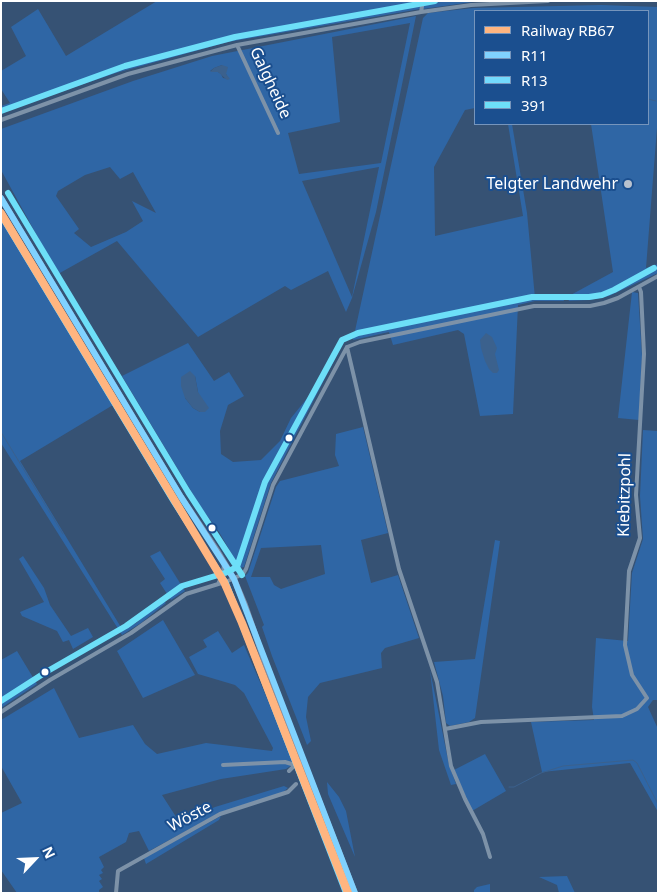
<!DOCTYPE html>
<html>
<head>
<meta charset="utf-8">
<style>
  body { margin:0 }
  #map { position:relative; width:659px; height:894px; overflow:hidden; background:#365274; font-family:"Noto Sans",sans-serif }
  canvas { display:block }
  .frame { position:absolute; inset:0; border:2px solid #fff; pointer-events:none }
  .legend { position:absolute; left:474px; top:10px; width:175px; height:115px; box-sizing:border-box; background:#1b4f8f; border:1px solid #7695bc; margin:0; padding:6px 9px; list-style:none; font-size:15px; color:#fff }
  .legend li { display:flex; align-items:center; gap:10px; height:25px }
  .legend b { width:25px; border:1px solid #7695bc }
  .north { position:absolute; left:10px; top:834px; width:50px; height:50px; -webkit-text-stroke:4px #1b4f8f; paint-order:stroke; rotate:65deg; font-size:14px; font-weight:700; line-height:20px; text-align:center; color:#fff }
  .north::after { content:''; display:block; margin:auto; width:18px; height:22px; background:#fff; clip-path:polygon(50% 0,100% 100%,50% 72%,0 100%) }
</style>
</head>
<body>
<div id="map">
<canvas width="659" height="894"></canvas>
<div class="frame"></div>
<ul class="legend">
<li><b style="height:6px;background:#ffb580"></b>Railway RB67</li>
<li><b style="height:6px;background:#80d2ff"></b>R11</li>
<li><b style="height:6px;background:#73dafd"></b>R13</li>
<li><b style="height:6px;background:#6ddff8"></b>391</li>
</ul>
<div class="north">N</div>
</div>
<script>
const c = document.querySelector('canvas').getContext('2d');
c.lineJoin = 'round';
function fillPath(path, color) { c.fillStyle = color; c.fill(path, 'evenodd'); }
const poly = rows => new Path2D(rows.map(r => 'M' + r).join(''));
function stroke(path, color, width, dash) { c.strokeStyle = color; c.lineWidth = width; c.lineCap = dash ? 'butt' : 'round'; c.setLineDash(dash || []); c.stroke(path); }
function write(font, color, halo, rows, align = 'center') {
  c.font = font + ' "Noto Sans",sans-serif'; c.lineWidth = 4; c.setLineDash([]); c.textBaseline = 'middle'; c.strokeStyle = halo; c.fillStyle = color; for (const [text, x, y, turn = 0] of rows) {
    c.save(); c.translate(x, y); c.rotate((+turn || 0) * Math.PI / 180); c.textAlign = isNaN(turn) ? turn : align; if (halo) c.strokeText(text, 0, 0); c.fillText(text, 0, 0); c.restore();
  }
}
fillPath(poly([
  [157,1,421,1,420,9,228,42,116,73,1,112,1,106,10,103,1,89,1,71,26,56,11,27,38,9,66,56],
  [424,1,480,1,423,9],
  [601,5,658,7,658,115,646,268,658,264,658,273,609,296,590,300,569,301,567,297,613,272,591,124,648,124,648,11,475,11,475,108,465,110,434,167,435,236,523,216,508,124,512,124,527,213,535,298,563,298,564,301,535,301,518,305,513,414,480,416,464,334,458,330,393,345,389,332,353,340,423,18,428,13,473,8],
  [416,16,376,212,352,298,346,312,328,271,291,290,285,286,198,337,117,241,58,274,1,170,1,129,133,81,212,56],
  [410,23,381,163,299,174,288,133,340,122,332,37],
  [222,65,226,74,229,79,223,78,221,74,218,72,210,71,214,68],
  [110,167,120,179,133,172,156,213,132,201,143,221,126,232,91,247,74,233,79,229,56,196,58,191,85,175],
  [379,167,352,297,302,181],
  [1,220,113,405,20,461,122,629,136,623,163,601,166,603,141,623,122,635,1,443],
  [632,292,638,293,642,356,639,420,618,418],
  [188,343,214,381,229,372,244,396,228,405,220,431,221,454,233,462,261,460,280,441,291,418,322,380,337,355,271,483,244,567,240,568,219,532,200,506,122,376],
  [195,376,198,392,200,412,193,408,185,398],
  [363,427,388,533,361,540,371,583,398,575,419,638,385,648,381,653,382,668,320,683,308,697,306,717,311,741,307,745,272,656,262,627,264,625,245,576,248,573,276,487,280,481,339,466,335,455,336,434],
  [321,545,325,574,281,589,274,585,270,577,251,577,261,548],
  [643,430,658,431,658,700,653,700,648,707,658,729,658,812,630,763,542,772,531,722,594,720,592,707,596,638,628,641,632,573,643,539,640,496],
  [495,540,500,541,475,718,469,722,450,726,446,723,443,696,434,662,475,659],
  [160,551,185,591,171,600,160,583,165,579,150,556],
  [23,556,44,588,50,605,71,636,88,628,93,637,73,649,69,640,63,642,57,631,22,616,20,612,44,602,19,559],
  [163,620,195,675,143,698,117,651],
  [218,631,232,653,244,645,295,763,286,769,221,779,162,795,180,823,215,807,284,786,288,788,283,792,219,813,149,851,139,831,129,833,126,842,99,857,104,867,101,870,103,873,99,875,102,879,99,881,103,887,99,890,99,893,17,893,1,870,1,813,22,803,1,766,1,720,54,688,79,738,133,725,145,744,157,754,206,743,272,751,273,748,244,693,235,685,198,674,189,657,207,647,203,640],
  [17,651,37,684,1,708,1,660],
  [430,670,449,765,456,784,451,785,439,750],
  [485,754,506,791,472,811,454,770],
  [327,782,339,797,346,811,355,857,328,794],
  [221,816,219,820,146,864,144,858],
  [567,876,575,893,559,893,557,885,539,877],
  [490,884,490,892,474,893,474,890,477,887]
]), '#2f66a5');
fillPath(poly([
  [222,65,228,67,226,74,230,79,227,80,218,72,210,72,214,68],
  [486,333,492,337,497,348,495,354,499,370,497,373,493,373,489,369,485,361,481,348,480,340],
  [190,371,195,376,198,392,209,408,205,412,200,412,193,408,185,398,181,386,181,377]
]), '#3b618d');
stroke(poly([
  [648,99,656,101],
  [1,432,63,534],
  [509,787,514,787,541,773,563,766,633,760,637,763,658,804]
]), '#3b618d', 1);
stroke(poly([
  [421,12,423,1],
  [237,45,278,133],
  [1,120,128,74,237,45,421,12,471,5,548,1],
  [347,347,399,569,437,682,451,766,465,799,483,834,490,857],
  [218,584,223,573,224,563],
  [1,712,50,680,131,633,186,594,228,581,243,574,246,569,273,485,347,347,360,342,534,306,590,306,604,303,618,298,658,276],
  [445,729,481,722,622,716,637,709,647,698,632,675,625,645,629,571,640,538,636,495,644,354,641,292,639,287],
  [223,765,285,762,295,765],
  [289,771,295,765,304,761],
  [116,893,118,871,220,814,288,792,296,784]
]), '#7d92a8', 4);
stroke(poly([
  [1,198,181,497,218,552,234,579,245,605,264,660,355,893]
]), '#7d8ea7', 6);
stroke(poly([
  [1,198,181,497,234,579,355,893]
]), '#80d2ff', 6);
stroke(poly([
  [1,215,174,502,226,583,346,893]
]), '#73dafd', 6);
stroke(poly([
  [1,111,125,66,235,37,435,1],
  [8,193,188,492,242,575],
  [1,701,46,672,126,626,182,586,225,573,237,567,265,482,342,340,358,333,532,297,589,297,602,295,614,290,654,268]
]), '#6ddff8', 6);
stroke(poly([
  [1,213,224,582,242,623,348,893]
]), '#ffb580', 8);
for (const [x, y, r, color] of [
  [628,184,5,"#b9c2ce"],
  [289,438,4.5,"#fff"],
  [212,528,4.5,"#fff"],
  [45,672,4.5,"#fff"]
]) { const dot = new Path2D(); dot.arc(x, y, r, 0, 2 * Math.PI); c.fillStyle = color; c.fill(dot); stroke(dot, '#1b4f8f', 2); }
write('16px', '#fff', '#1b4f8f', [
  ["Galgheide",270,83,65],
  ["Kiebitzpohl",625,495,-89],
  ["Wöste",190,817,-28]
]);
write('16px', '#fff', '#1b4f8f', [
  ["Telgter Landwehr",618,184]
], 'right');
</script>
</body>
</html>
